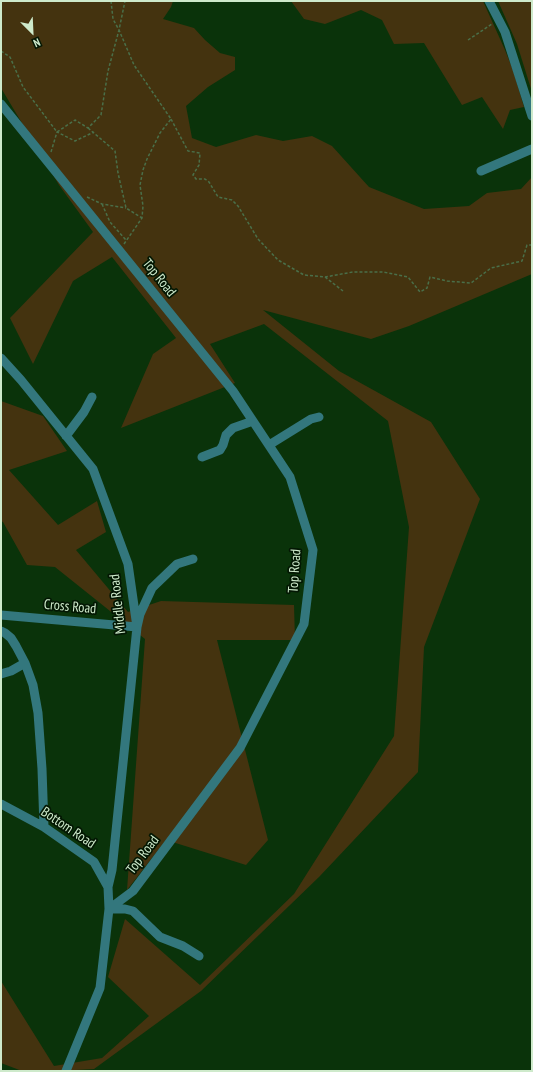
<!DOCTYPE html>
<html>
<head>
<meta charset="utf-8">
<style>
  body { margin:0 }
  #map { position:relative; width:533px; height:1072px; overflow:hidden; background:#0a330a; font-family:"PT Sans Narrow",sans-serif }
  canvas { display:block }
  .frame { position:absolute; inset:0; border:2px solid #ceeacb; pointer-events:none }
  .north { position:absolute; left:12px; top:12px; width:40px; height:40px; -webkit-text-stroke:3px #031703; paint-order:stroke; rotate:156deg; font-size:11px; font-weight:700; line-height:16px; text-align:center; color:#ceeacb }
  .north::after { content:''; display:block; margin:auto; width:14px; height:18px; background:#ceeacb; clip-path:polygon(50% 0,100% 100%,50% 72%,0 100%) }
</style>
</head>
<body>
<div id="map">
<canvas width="533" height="1072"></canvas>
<div class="frame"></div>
<div class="north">N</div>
</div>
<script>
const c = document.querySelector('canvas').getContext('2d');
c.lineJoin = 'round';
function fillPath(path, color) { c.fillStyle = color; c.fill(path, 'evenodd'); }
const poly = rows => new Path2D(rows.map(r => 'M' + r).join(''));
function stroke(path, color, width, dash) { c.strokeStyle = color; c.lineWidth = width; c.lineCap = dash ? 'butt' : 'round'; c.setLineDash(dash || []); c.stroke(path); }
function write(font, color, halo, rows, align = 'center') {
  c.font = font + ' "PT Sans Narrow",sans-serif'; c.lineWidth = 3.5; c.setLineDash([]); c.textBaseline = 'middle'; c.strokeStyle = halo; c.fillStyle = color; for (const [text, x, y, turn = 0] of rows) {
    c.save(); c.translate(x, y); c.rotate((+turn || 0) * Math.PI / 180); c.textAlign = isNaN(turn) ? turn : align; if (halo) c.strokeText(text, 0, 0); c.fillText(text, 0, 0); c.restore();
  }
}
fillPath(poly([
  [1,1,173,1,171,7,163,19,194,28,205,40,220,53,235,57,235,70,208,87,186,106,192,138,216,147,256,135,283,141,312,136,332,146,369,187,424,209,469,206,487,193,521,189,532,177,532,274,409,326,371,339,263,310,339,371,431,422,480,499,424,647,418,772,319,877,201,991,94,1069,57,1071,22,1071,1,1063,1,981,54,1066,102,1058,149,1016,108,977,125,919,200,985,294,894,394,736,409,527,388,421,264,324,210,344,235,383,121,428,153,354,176,338,112,257,73,281,33,364,10,318,93,232,59,185,1,88],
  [291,1,483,1,505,50,513,70,524,107,510,110,503,129,482,97,462,105,424,43,394,44,382,20,361,10,325,24,304,19],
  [498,1,532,1,532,92,517,44],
  [1,401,43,416,67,451,9,470,58,525,97,501,106,532,76,550,128,612,161,601,294,605,295,640,217,640,268,840,246,865,166,840,127,890,145,639,55,567,27,565,3,522,1,521]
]), '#44330f');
stroke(poly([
  [468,40,492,24],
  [1,51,10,57,23,87,57,132,75,120,88,128,101,115,108,71,119,30,113,19,111,1],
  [171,119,188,151,200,153,199,165,193,175,196,179,205,179,209,182,218,197,232,200,238,206,258,239,278,260,304,275,325,277,353,272,383,272,408,277,420,292,427,288,430,277,447,281,471,283,491,268,522,261,527,245,532,245],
  [88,128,115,151,118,173,126,208,142,218],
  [51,152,57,132,75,141,94,132],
  [87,197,102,204,126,208],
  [102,204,110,222,126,240],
  [124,244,142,218,143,206,140,185,143,170,147,159,160,133,171,119,134,65,119,30,125,1],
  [325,277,343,291]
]), '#4a6f49', 1.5, [3, 2]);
stroke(poly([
  [489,1,505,32,532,116],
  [1,104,233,391,290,477,313,550,304,624,240,748,133,891,109,909],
  [481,171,532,149],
  [1,358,21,380,93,469,128,564,137,627,112,870,108,887,109,909,100,988,66,1071],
  [66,436,84,412,92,397],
  [269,445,311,419,319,417],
  [202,457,220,450,223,445,226,435,233,428,253,421],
  [1,615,137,627,140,614,152,588,177,564,193,559],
  [1,631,5,633,11,638,16,646,25,663,33,685,38,713,42,769,44,827],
  [1,674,11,671,25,663],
  [1,804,44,827,94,862,108,887],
  [109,909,125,909,133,911,160,937,183,946,199,956]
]), '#33777d', 9);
write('14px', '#ceeacb', '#031703', [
  ["Top Road",159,278,51],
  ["Top Road",295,571,-86],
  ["Middle Road",118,604,-96],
  ["Cross Road",70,607,5],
  ["Bottom Road",68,828,34],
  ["Top Road",143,855,-53]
]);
</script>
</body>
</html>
